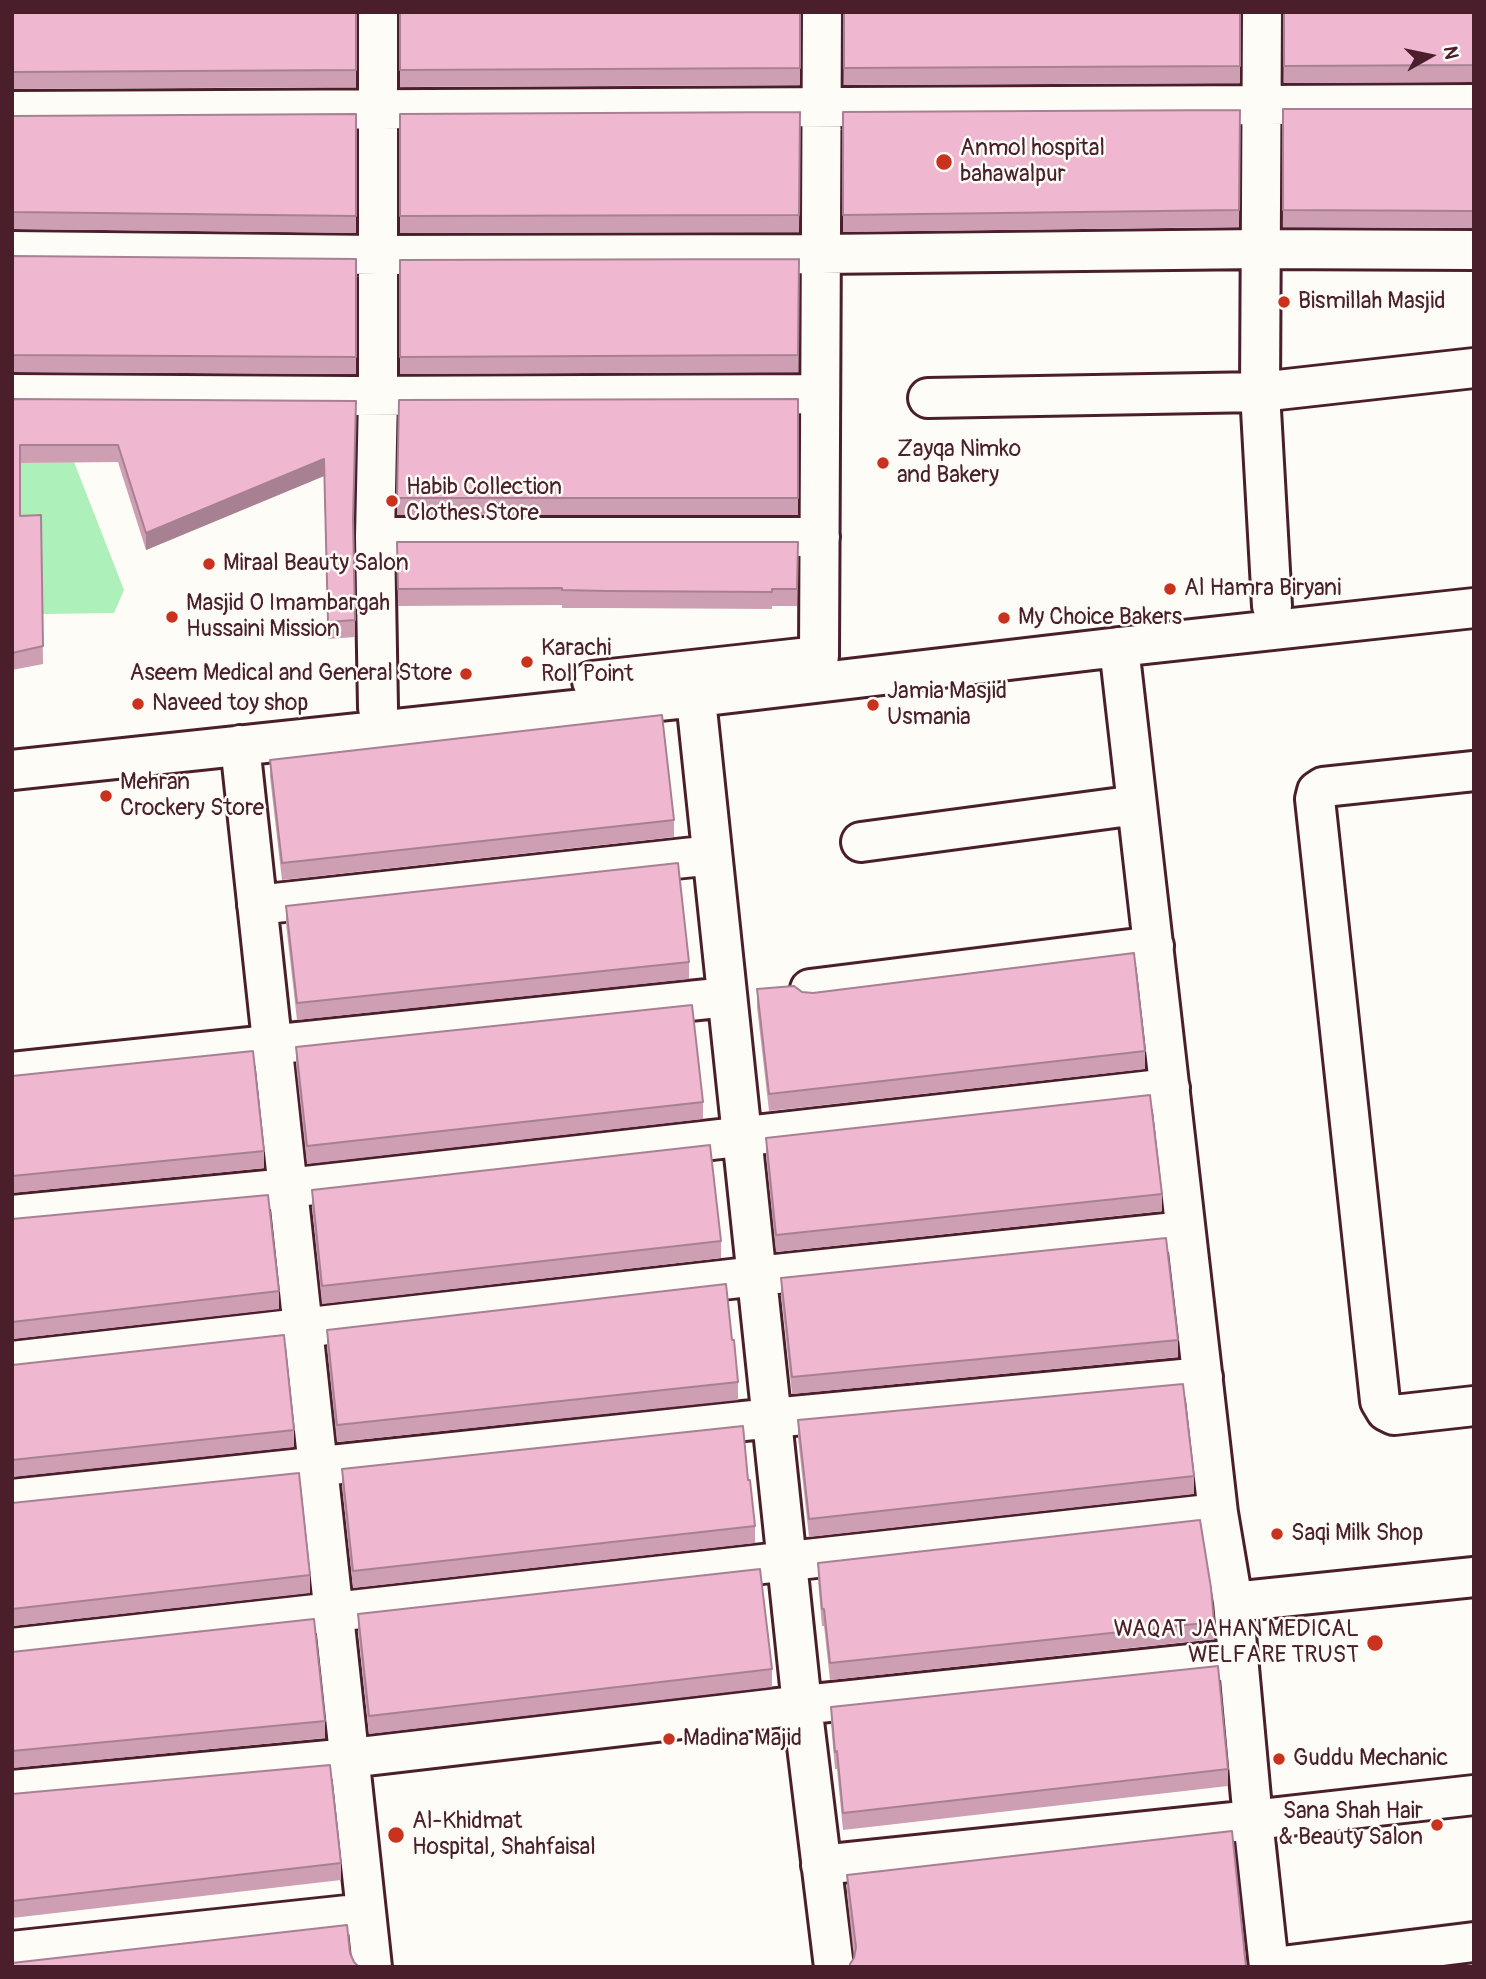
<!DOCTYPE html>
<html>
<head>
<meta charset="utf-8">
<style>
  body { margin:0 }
  #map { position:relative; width:1486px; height:1979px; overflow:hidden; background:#fdfcf7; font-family:Pangolin,sans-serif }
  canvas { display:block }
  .frame { position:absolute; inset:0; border:14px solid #4a1f2b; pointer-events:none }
  .north { position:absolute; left:1395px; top:21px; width:70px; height:70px; -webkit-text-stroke:5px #fdfcf7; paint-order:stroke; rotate:81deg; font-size:19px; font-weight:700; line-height:28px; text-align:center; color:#4a1f2b }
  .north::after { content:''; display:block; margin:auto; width:24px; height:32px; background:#4a1f2b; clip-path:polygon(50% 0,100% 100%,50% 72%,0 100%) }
</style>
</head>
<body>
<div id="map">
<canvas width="1486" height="1979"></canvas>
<div class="frame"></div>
<div class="north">N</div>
</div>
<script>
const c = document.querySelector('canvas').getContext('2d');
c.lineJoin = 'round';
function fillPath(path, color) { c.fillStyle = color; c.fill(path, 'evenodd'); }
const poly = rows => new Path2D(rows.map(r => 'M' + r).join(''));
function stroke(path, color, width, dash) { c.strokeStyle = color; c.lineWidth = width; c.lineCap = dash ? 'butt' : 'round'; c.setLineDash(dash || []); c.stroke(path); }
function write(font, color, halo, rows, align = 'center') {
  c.font = font + ' Pangolin,sans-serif'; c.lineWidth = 5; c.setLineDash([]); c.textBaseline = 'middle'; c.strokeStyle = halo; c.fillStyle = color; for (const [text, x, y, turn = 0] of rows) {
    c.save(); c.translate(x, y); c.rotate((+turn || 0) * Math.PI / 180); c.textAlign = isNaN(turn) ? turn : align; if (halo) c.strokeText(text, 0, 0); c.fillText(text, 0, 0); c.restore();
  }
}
fillPath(poly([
  [74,462,124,590,114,613,42,614,20,533,13,463]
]), '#adf0b9');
const minor = poly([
  [378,12,378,396,375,537,378,708],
  [1262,12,1260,392,1272,606],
  [12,111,1474,104],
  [12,251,378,255,820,254,1261,249,1474,250],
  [12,394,354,396,820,394],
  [928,398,1260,392,1474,368],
  [375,537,820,537],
  [1119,647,1218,1513,1233,1602,1253,1820,1269,1967],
  [819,656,822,12],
  [693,671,802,1705,834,1967],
  [592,681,810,657],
  [240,745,372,1967],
  [12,770,696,697,1119,647,1474,608],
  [1474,771,1323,787,1317,791,1315,799,1380,1401,1386,1411,1394,1415,1474,1406],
  [861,842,1137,805],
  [257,905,712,855],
  [810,989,1154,946],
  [12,1072,727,997],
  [12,1215,288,1188,1170,1088],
  [12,1361,757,1276,1185,1231],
  [12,1499,772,1418,1203,1377],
  [1233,1602,1474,1577],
  [12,1648,1218,1513],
  [12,1790,350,1758,802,1705,1238,1659],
  [821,1865,1253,1820,1474,1795],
  [12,1951,366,1913],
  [1274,1967,1474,1942]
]);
stroke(minor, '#4a1f2b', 44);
stroke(minor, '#fdfcf7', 38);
fillPath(poly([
  [12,12,356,12,356,87,12,89],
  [400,12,800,12,800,85,400,87],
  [844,12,1240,12,1240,83,844,85],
  [1284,12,1474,12,1474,82,1284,83],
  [1283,109,1474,109,1474,228,1283,227],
  [1240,110,1239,227,843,232,843,112],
  [800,112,799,232,400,233,400,114],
  [356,114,356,233,12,229,12,116],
  [12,256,356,259,356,374,12,372],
  [799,259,798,372,400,374,400,260],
  [12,399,356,401,353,529,355,637,328,639,324,476,146,550,118,462,20,463,20,516,41,515,43,664,12,670],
  [798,399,798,515,397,515,399,400],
  [397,542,798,542,797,606,772,606,772,609,607,608,562,608,562,605,398,606],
  [270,760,674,820,674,837,282,880,270,777],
  [286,906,689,962,689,979,297,1020,286,924],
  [757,989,802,992,1145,1051,1145,1069,769,1111,757,1007],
  [296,1047,703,1102,703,1119,307,1164,296,1064],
  [12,1076,264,1151,264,1168,12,1193],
  [766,1138,1162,1194,1162,1211,776,1252,766,1156],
  [312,1190,721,1241,721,1258,322,1304,312,1207],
  [12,1219,279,1291,279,1309,12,1339],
  [781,1278,1178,1340,1178,1357,792,1394,781,1295],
  [327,1330,732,1340,738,1382,738,1400,337,1442,327,1347],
  [12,1365,294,1430,294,1447,12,1477],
  [798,1420,1194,1476,1194,1494,809,1537,798,1438],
  [342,1469,748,1480,755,1526,755,1543,353,1588,342,1486],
  [12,1503,310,1575,310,1593,12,1626],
  [818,1563,1214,1622,1214,1639,830,1680,824,1626,822,1626,818,1580],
  [358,1614,772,1669,772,1687,369,1734,358,1631],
  [12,1652,325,1721,325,1738,12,1768],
  [831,1707,1228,1769,1228,1786,843,1830,837,1769,835,1769,831,1724],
  [12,1794,341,1863,341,1880,12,1918],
  [847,1875,1246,1967,854,1958,847,1893]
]), '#ce9eb3');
fillPath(poly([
  [324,459,324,476,146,550,146,533]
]), '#a78192');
const building = poly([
  [12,12,356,12,356,70,12,72,12,12],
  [400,12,800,12,800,68,400,70,400,12],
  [844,12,1240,12,1240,66,844,68,844,12],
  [1284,12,1474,12,1474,65,1284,66,1284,12],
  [1283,109,1474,109,1474,211,1283,210,1283,109],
  [1240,110,1239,210,843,215,843,112,1240,110],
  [800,112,799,215,400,216,400,114,800,112],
  [356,114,356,216,12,212,12,116,356,114],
  [12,256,356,259,356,357,12,355,12,256],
  [799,259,798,355,400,357,400,260,799,259],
  [12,399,356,401,353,519,355,620,328,622,324,459,146,533,118,445,20,445,20,516,41,515,43,646,12,653,12,399],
  [798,399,798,498,397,498,399,400,798,399],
  [397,542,798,542,797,589,772,589,772,592,607,591,562,590,562,588,398,589,397,542],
  [662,715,674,820,282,863,270,760,662,715],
  [678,863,689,962,297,1003,286,906,678,863],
  [1134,953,1145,1051,769,1094,757,989,794,986,802,992,813,993,1134,953],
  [692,1005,703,1102,307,1146,296,1047,692,1005],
  [253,1051,264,1151,12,1176,12,1076,253,1051],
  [1150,1095,1162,1194,776,1235,766,1138,1150,1095],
  [710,1145,721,1241,322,1286,312,1190,710,1145],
  [268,1195,279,1291,12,1322,12,1219,268,1195],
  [1166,1238,1178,1340,792,1377,781,1278,1166,1238],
  [726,1284,732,1340,734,1340,738,1382,337,1425,327,1330,726,1284],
  [284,1335,294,1430,12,1460,12,1365,284,1335],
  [1183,1384,1194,1476,809,1519,798,1420,1183,1384],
  [743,1426,748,1480,750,1480,755,1526,353,1571,342,1469,743,1426],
  [299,1473,310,1575,12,1609,12,1503,299,1473],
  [1200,1520,1211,1588,1214,1622,830,1663,824,1609,822,1609,818,1563,1200,1520],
  [760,1569,772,1669,369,1716,358,1614,760,1569],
  [314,1619,325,1721,12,1751,12,1652,314,1619],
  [1218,1666,1228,1769,843,1813,837,1751,835,1752,831,1707,1218,1666],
  [330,1765,341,1863,12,1901,12,1794,330,1765],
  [1232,1831,1246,1967,850,1967,850,1964,854,1958,856,1947,847,1875,1232,1831],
  [347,1925,350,1953,354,1962,359,1967,12,1967,12,1963,347,1925]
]);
fillPath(building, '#efb8d0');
stroke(building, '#a78192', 2);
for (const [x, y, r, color] of [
  [944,162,9,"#c8321e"],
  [1284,302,7,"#c8321e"],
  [883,463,7,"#c8321e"],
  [392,501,7,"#c8321e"],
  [209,564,7,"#c8321e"],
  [1170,589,7,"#c8321e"],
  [172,617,7,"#c8321e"],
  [1004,618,7,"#c8321e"],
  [527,662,7,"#c8321e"],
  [466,674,7,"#c8321e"],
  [138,704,7,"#c8321e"],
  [873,705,7,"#c8321e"],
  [106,796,7,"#c8321e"],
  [1277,1534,7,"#c8321e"],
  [1375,1643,9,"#c8321e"],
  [669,1739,7,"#c8321e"],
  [1279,1759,7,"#c8321e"],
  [1437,1825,7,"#c8321e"],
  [396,1835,9,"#c8321e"]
]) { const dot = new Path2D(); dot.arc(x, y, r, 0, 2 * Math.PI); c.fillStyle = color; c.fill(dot); stroke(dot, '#fdfcf7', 2.5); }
write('23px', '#4a1f2b', '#fdfcf7', [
  ["Anmol hospital",960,149],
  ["bahawalpur",960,175],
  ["Bismillah Masjid",1298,302],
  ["Zayqa Nimko",897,450],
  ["and Bakery",897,476],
  ["Habib Collection",406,488],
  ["Clothes Store",406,514],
  ["Miraal Beauty Salon",223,564],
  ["Al Hamra Biryani",1184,589],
  ["Masjid O Imambargah",186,604],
  ["Hussaini Mission",186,630],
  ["My Choice Bakers",1018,618],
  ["Karachi",541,649],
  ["Roll Point",541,675],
  ["Aseem Medical and General Store",452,674,"right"],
  ["Jamia Masjid",887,692],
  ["Usmania",887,718],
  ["Naveed toy shop",152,704],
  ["Mehran",120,783],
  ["Crockery Store",120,809],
  ["Saqi Milk Shop",1291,1534],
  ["WAQAT JAHAN MEDICAL",1359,1630,"right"],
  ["WELFARE TRUST",1359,1656,"right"],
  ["Madina Majid",683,1739],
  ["Guddu Mechanic",1293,1759],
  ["Sana Shah Hair",1423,1812,"right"],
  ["& Beauty Salon",1423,1838,"right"],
  ["Al-Khidmat",412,1822],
  ["Hospital, Shahfaisal",412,1848]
], 'left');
</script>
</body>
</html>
